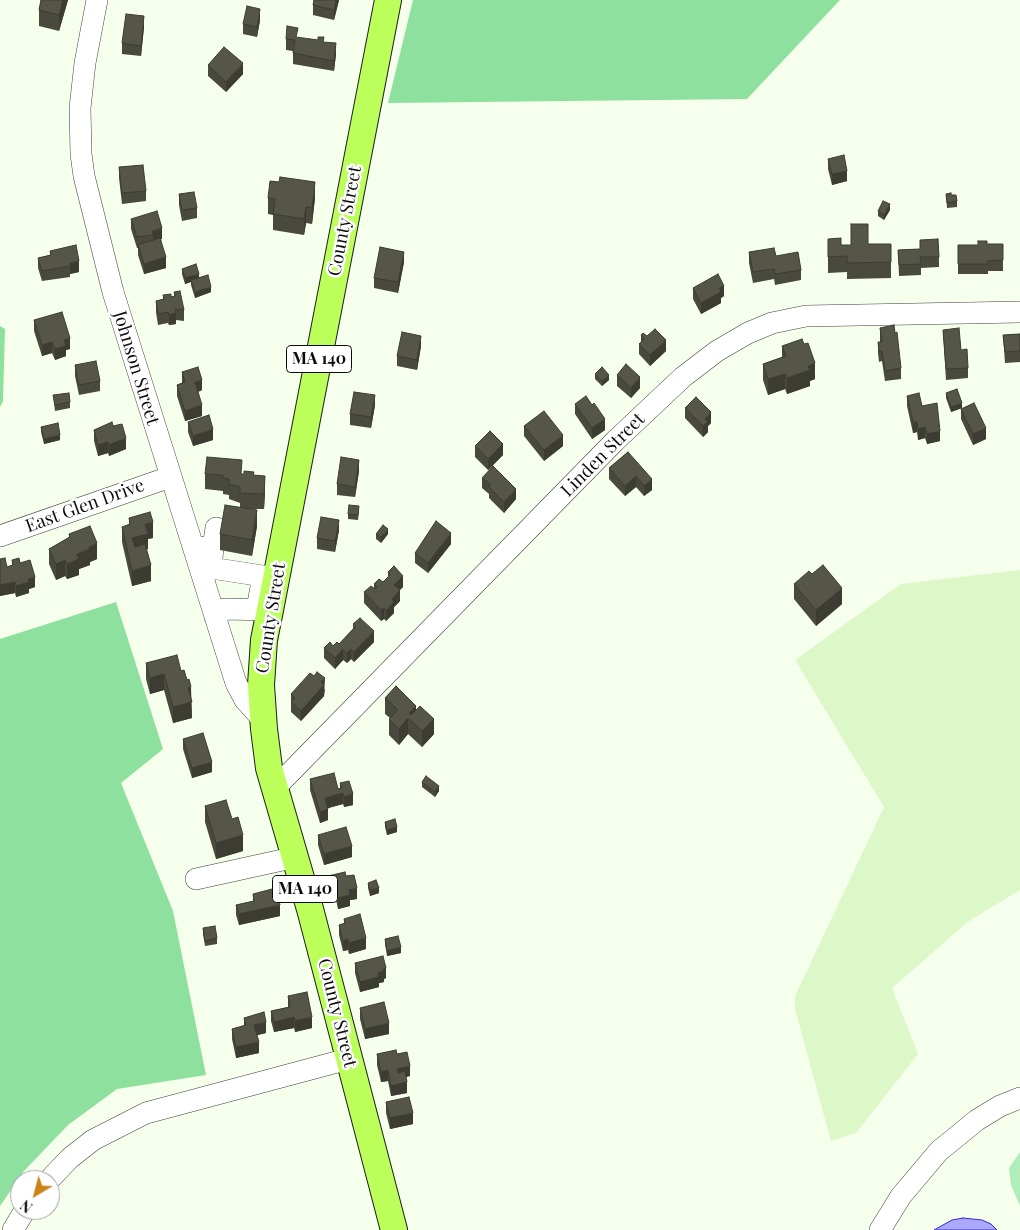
<!DOCTYPE html>
<html>
<head>
<meta charset="utf-8">
<style>
  body { margin:0 }
  #map { position:relative; width:1020px; height:1230px; overflow:hidden; background:#f6ffeb; font-family:"Playfair Display",serif }
  canvas { display:block }
  .north { position:absolute; left:10px; top:1170px; width:50px; height:50px; box-sizing:border-box; background:#fff; border:1px solid #9e9e9e; border-radius:50%; rotate:217deg; font-size:14px; font-weight:700; line-height:20px; text-align:center; color:#0c0c0c }
  .north::after { content:''; display:block; margin:auto; width:18px; height:22px; background:#ca8316; clip-path:polygon(50% 0,100% 100%,50% 72%,0 100%) }
</style>
</head>
<body>
<div id="map">
<canvas width="1020" height="1230"></canvas>
<div class="north">N</div>
</div>
<script>
const c = document.querySelector('canvas').getContext('2d');
c.lineJoin = 'round';
function fillPath(path, color) { c.fillStyle = color; c.fill(path, 'evenodd'); }
const poly = rows => new Path2D(rows.map(r => 'M' + r).join(''));
function stroke(path, color, width, dash) { c.strokeStyle = color; c.lineWidth = width; c.lineCap = dash ? 'butt' : 'round'; c.setLineDash(dash || []); c.stroke(path); }
function write(font, color, halo, rows, align = 'center') {
  c.font = font + ' "Playfair Display",serif'; c.lineWidth = 5; c.setLineDash([]); c.textBaseline = 'middle'; c.strokeStyle = halo; c.fillStyle = color; for (const [text, x, y, turn = 0] of rows) {
    c.save(); c.translate(x, y); c.rotate((+turn || 0) * Math.PI / 180); c.textAlign = isNaN(turn) ? turn : align; if (halo) c.strokeText(text, 0, 0); c.fillText(text, 0, 0); c.restore();
  }
}
fillPath(poly([
  [1020,570,1020,890,969,921,892,988,918,1054,856,1133,831,1141,795,1009,795,996,884,807,795,660,901,584]
]), '#ddf8c8');
fillPath(poly([
  [1020,1152,1020,1206,1011,1185,1009,1168]
]), '#b0eeb9');
fillPath(poly([
  [413,0,840,0,747,99,388,103],
  [0,326,5,329,3,401,0,407],
  [116,602,163,749,121,783,173,911,206,1075,117,1089,68,1125,24,1171,0,1206,0,639]
]), '#8ee09f');
const water = poly([
  [963,1218,982,1220,991,1224,997,1230,934,1230,952,1220,963,1218]
]);
fillPath(water, '#aca9fd');
stroke(water, '#3228dc', 1);
const minor = poly([
  [97,0,85,63,80,108,81,154,84,176,113,292,236,683,245,700,263,720],
  [0,536,170,477],
  [200,547,213,548,216,528],
  [213,548,211,568,263,576,257,609],
  [215,617,225,609,270,610],
  [276,787,615,441,683,377,717,351,748,333,772,323,806,316,1020,312],
  [196,879,296,857],
  [49,1180,70,1158,93,1140,146,1113,348,1059],
  [13,1230,25,1210],
  [880,1230,901,1196,939,1151,977,1120,1000,1106,1020,1098]
]);
const major = poly([
  [388,0,270,610,264,640,261,685,264,729,269,768,310,909,394,1230]
]);
stroke(minor, '#3f3f3f', 22);
stroke(major, '#1d1d1d', 28);
stroke(minor, '#fff', 21);
stroke(major, '#bcff5b', 26);
fillPath(poly([
  [41,0,68,0,59,31,39,26,39,10],
  [339,0,334,20,313,15,313,5],
  [260,20,257,37,243,34,243,24],
  [144,27,141,56,122,54,122,43],
  [298,38,324,42,336,54,334,71,293,64,293,51,286,50,286,39],
  [208,65,243,74,226,92,208,76],
  [828,159,847,181,832,185,828,169],
  [119,167,146,191,146,201,122,204,119,178],
  [179,194,197,208,197,218,182,221,179,205],
  [946,194,951,195,957,201,957,207,947,208],
  [268,198,315,198,312,224,306,223,304,235,273,230,273,215,268,214],
  [890,210,884,220,878,216,878,211],
  [131,219,162,239,161,239,166,268,144,274,138,255,138,248,137,248,131,229],
  [851,224,868,244,891,244,891,278,847,279,847,272,828,273,828,239,841,245,851,245],
  [920,240,939,257,939,267,921,268,921,275,899,276,898,250,920,249],
  [987,244,1003,244,1003,271,988,271,988,274,958,274,958,245,978,245],
  [50,251,79,272,70,274,70,277,42,281,38,268,38,258,50,255],
  [749,252,776,256,801,270,801,280,775,285,774,279,753,283,749,263],
  [404,262,398,293,374,288,374,278],
  [182,269,199,278,211,292,195,298,191,285,191,282,185,284,182,274],
  [693,288,724,296,721,298,721,303,701,314,693,299],
  [174,292,184,310,184,321,176,320,176,324,169,325,168,323,158,325,156,312,156,301,163,300,163,295,171,297,174,296],
  [34,320,70,349,66,350,66,356,55,360,52,353,42,356,34,331],
  [880,328,901,368,901,379,885,381,882,361,879,362,878,353,878,342,880,342],
  [943,330,961,350,968,368,968,378,946,380],
  [1020,334,1020,362,1005,363,1003,335],
  [641,335,647,336,666,351,650,366,639,354,639,344,641,343],
  [421,346,417,370,397,366,397,356],
  [782,346,815,379,810,381,810,386,787,394,785,389,768,395,763,380,763,364,782,357],
  [75,365,100,381,100,391,79,395,75,376],
  [182,372,202,390,198,392,202,416,185,421,177,396,177,385,182,383],
  [595,374,609,380,602,386,595,379],
  [617,375,640,388,631,398,617,386],
  [946,393,962,408,951,412,946,398],
  [53,395,70,402,70,408,55,411],
  [907,396,922,406,940,441,927,444,925,438,918,440,917,432,913,433,907,406],
  [575,404,605,430,592,439,575,414],
  [375,405,371,428,350,425,350,414],
  [685,408,711,423,708,426,708,432,703,437,685,418],
  [961,409,986,439,973,445,961,419],
  [188,422,213,440,193,446,188,432],
  [113,426,126,449,109,456,108,453,98,456,94,441,94,430],
  [524,426,563,446,544,461,524,436],
  [41,427,60,440,44,444,41,432],
  [475,446,503,455,488,470,475,457],
  [628,452,652,490,644,496,636,487,625,496,609,479,609,468],
  [359,471,355,497,337,495,337,484],
  [205,474,254,475,265,492,264,509,251,509,257,526,252,556,220,550,220,534,240,507,240,503,229,499,229,495,223,494,223,491,205,489],
  [482,478,516,499,504,513,489,498,489,494,482,488],
  [359,511,358,520,348,519,348,514],
  [129,518,153,538,148,539,148,549,146,550,151,581,132,586,122,542,122,527,129,525],
  [339,530,335,552,317,549,317,538],
  [69,534,97,559,90,562,90,565,79,569,79,575,67,579,65,576,56,580,49,564,49,549,69,537],
  [376,534,388,534,381,543,376,539],
  [451,544,428,573,415,563,415,553],
  [0,559,7,567,12,565,12,560,20,563,35,587,29,589,29,593,16,597,15,593,0,596],
  [388,572,403,587,400,590,400,601,394,607,394,613,386,621,384,619,381,621,364,603,364,592,374,589,374,584,383,582,388,577],
  [794,584,842,604,816,626,794,599],
  [353,624,374,642,354,662,351,659,347,663,343,660,335,669,324,658,324,648,339,644,353,629],
  [146,663,181,671,191,700,192,718,173,723,164,690,150,694,146,679],
  [325,689,324,696,301,721,291,712,291,694],
  [385,698,416,710,434,734,422,747,408,734,399,745,389,735,389,719,390,718,385,714],
  [183,739,212,772,192,778,183,749],
  [310,779,338,789,340,788,340,783,353,805,344,807,343,804,328,808,328,820,320,823,310,790],
  [422,782,439,791,435,797,422,787],
  [205,806,232,819,243,851,216,859,205,822],
  [385,822,397,832,387,835,385,827],
  [318,835,352,857,324,865,318,845],
  [328,876,346,876,357,899,350,900,350,906,338,909,335,895,330,897,328,887],
  [368,883,379,893,370,896,368,888],
  [253,894,280,916,239,925,236,915,236,905,253,901],
  [344,919,366,949,349,954,348,950,343,951,339,935,339,925,344,924],
  [203,928,217,938,217,944,205,946,203,934],
  [385,939,401,953,387,956,385,944],
  [355,963,386,978,384,979,384,982,379,983,379,987,360,992,355,973],
  [288,996,312,1028,295,1032,294,1028,274,1032,271,1021,271,1011,288,1007],
  [360,1008,389,1034,365,1039,360,1019],
  [244,1018,266,1033,257,1035,259,1053,236,1058,232,1039,232,1029,244,1026],
  [377,1054,397,1054,410,1076,406,1077,407,1093,391,1096,388,1081,381,1082,377,1065],
  [386,1102,413,1124,390,1129,386,1113]
]), '#494a3d');
fillPath(poly([
  [63,0,68,0,59,31,59,15],
  [336,0,339,0,334,20,334,10],
  [260,9,260,20,257,37,257,27],
  [144,16,144,27,141,56,141,46],
  [336,43,336,54,334,71,334,61],
  [243,63,243,74,226,92,226,82],
  [847,171,847,181,832,185,832,174],
  [315,182,315,198,312,224,312,208],
  [890,204,890,210,884,220,884,215],
  [306,207,306,223,304,235,304,219],
  [162,228,162,239,153,241,153,235,152,231],
  [404,252,404,262,398,293,398,282],
  [166,257,166,268,144,274,144,264],
  [79,261,79,272,70,274,70,263],
  [199,274,199,279,185,284,185,278],
  [724,286,724,296,721,298,721,303,701,314,701,303,719,288],
  [211,287,211,292,195,298,195,292],
  [176,313,176,324,169,325,169,315],
  [421,336,421,346,417,370,417,360],
  [70,338,70,349,66,350,66,356,55,360,55,349,64,340],
  [666,340,666,351,650,366,650,355],
  [52,342,52,353,42,356,42,345],
  [815,363,815,379,810,381,810,386,787,394,787,378,808,366],
  [785,374,785,389,768,395,768,379],
  [609,375,609,380,602,386,602,381],
  [640,377,640,388,631,398,631,388],
  [202,380,202,390,195,393,195,382],
  [375,395,375,405,371,428,371,417],
  [962,403,962,408,951,412,951,407],
  [202,405,202,416,185,421,185,411],
  [711,412,711,423,708,426,708,432,703,437,703,426,705,419],
  [605,419,605,430,592,439,592,428],
  [913,422,917,422,917,432,913,433],
  [925,427,925,438,918,440,918,429],
  [986,428,986,439,973,445,973,434],
  [213,429,213,440,193,446,193,436],
  [940,431,940,441,927,444,927,434],
  [60,435,60,440,44,444,44,439],
  [563,435,563,446,544,461,544,450],
  [126,438,126,449,109,456,109,445],
  [108,442,108,453,98,456,98,445],
  [503,444,503,455,488,470,488,459],
  [359,460,359,471,355,497,355,487],
  [265,476,265,492,264,509,264,494],
  [636,476,636,487,625,496,625,486],
  [652,479,652,490,644,496,644,486],
  [516,489,516,499,504,513,504,502],
  [257,510,257,526,252,556,252,540],
  [339,520,339,530,335,552,335,541],
  [153,522,153,538,148,539,148,549,132,554,132,538,145,524],
  [388,529,388,534,381,543,381,537],
  [451,533,451,544,428,573,428,563],
  [97,543,97,559,90,562,90,565,79,569,79,575,67,579,67,564,77,554,89,547],
  [65,560,65,576,56,580,56,564],
  [151,565,151,581,132,586,132,571],
  [403,576,403,587,394,595,394,585],
  [35,577,35,587,29,589,29,593,16,597,16,586,28,579],
  [15,582,15,593,0,596,0,585],
  [842,588,842,604,816,626,816,610],
  [400,590,400,601,394,607,394,613,386,621,386,611,392,599],
  [384,608,384,619,381,621,381,610],
  [374,631,374,642,354,662,354,652],
  [343,649,343,660,335,669,335,658],
  [351,649,351,659,347,663,347,653],
  [164,674,164,690,150,694,150,678],
  [325,678,324,696,301,721,301,711,321,682],
  [191,687,192,718,173,723,173,707,188,688],
  [416,706,416,721,409,713],
  [408,718,408,734,399,745,399,729],
  [434,719,434,734,422,747,422,731],
  [212,762,212,772,192,778,192,768],
  [439,786,439,791,435,797,435,792],
  [343,793,343,804,325,809,325,798],
  [353,794,353,805,344,807,344,797],
  [328,809,328,820,320,823,320,812],
  [397,827,397,832,387,835,387,830],
  [243,835,243,851,216,859,216,843],
  [352,846,352,857,324,865,324,854],
  [335,885,335,895,330,897,330,886],
  [357,888,357,899,350,900,350,906,338,909,338,898,349,890],
  [379,888,379,893,370,896,370,890],
  [280,905,280,916,239,925,239,914],
  [366,938,366,949,349,954,349,943],
  [348,939,348,950,343,951,343,941],
  [401,947,401,953,387,956,387,951],
  [386,968,386,978,384,979,384,982,379,983,379,987,360,992,360,982],
  [294,1017,294,1028,274,1032,274,1022],
  [312,1017,312,1028,295,1032,295,1021],
  [266,1022,266,1033,254,1036,254,1025],
  [389,1023,389,1034,365,1039,365,1029],
  [259,1042,259,1053,236,1058,236,1047],
  [410,1066,410,1076,397,1079,397,1069],
  [388,1070,388,1081,381,1082,381,1072],
  [407,1082,407,1093,391,1096,391,1086],
  [413,1113,413,1124,390,1129,390,1118]
]), '#3c3c32');
const building = poly([
  [41,0,63,0,59,15,39,10,41,0],
  [314,0,336,0,334,10,313,5,314,0],
  [247,6,260,9,257,27,243,24,247,6],
  [126,14,144,16,141,46,122,43,126,14],
  [287,26,298,28,296,37,318,40,318,37,324,37,323,42,336,43,334,61,293,53,295,40,286,39,287,26],
  [224,47,243,63,226,82,208,65,224,47],
  [844,155,847,171,832,174,828,159,844,155],
  [143,165,146,191,122,193,119,167,143,165],
  [280,177,315,182,312,208,306,207,304,219,273,214,275,199,268,198,270,181,279,182,280,177],
  [194,192,197,208,182,210,179,194,194,192],
  [951,193,951,195,956,195,957,201,947,203,946,194,951,193],
  [883,201,890,204,884,215,878,211,883,201],
  [157,211,162,228,152,231,153,235,137,237,131,219,157,211],
  [851,224,868,224,868,244,891,244,891,262,847,263,847,256,828,257,828,239,841,238,841,245,851,245,851,224],
  [160,238,166,257,144,264,138,245,160,238],
  [938,239,939,257,920,257,921,264,899,265,898,250,920,249,920,240,938,239],
  [978,241,987,241,987,244,1003,244,1003,260,988,261,988,264,958,264,958,245,978,245,978,241],
  [76,245,79,261,70,263,70,266,42,271,38,258,51,255,50,251,76,245],
  [380,247,404,252,398,282,374,278,380,247],
  [774,248,776,256,798,252,801,270,775,274,774,269,753,272,749,252,774,248],
  [196,264,199,274,185,278,182,269,196,264],
  [718,274,724,286,719,288,721,292,701,303,693,288,718,274],
  [208,275,211,287,195,292,191,280,208,275],
  [180,291,184,310,175,309,176,313,169,315,168,312,158,314,156,301,164,299,163,295,171,294,171,297,175,296,174,292,180,291],
  [62,312,70,338,64,340,66,346,55,349,52,342,42,345,34,320,62,312],
  [894,325,895,333,897,332,901,368,885,371,882,351,879,351,878,342,882,342,880,328,894,325],
  [959,328,961,350,967,349,968,368,946,369,943,330,959,328],
  [655,329,666,340,650,355,639,344,644,339,641,335,643,333,647,336,655,329],
  [402,332,421,336,417,360,397,356,402,332],
  [1020,334,1020,351,1005,352,1003,335,1020,334],
  [802,339,804,344,808,343,815,363,808,366,810,370,787,378,785,374,768,379,763,364,786,356,782,346,802,339],
  [96,361,100,381,79,385,75,365,96,361],
  [626,364,640,377,631,388,617,375,626,364],
  [198,367,202,380,195,382,202,405,185,411,177,385,185,382,182,372,198,367],
  [602,367,609,375,602,381,595,374,602,367],
  [957,389,962,403,951,407,946,393,957,389],
  [354,392,375,395,371,417,350,414,354,392],
  [69,393,70,402,55,405,53,395,69,393],
  [919,393,922,406,937,403,940,431,927,434,925,427,918,429,917,422,913,422,907,396,919,393],
  [586,396,592,405,594,403,605,419,592,428,575,404,586,396],
  [696,397,711,412,705,419,708,422,703,426,685,408,696,397],
  [974,403,986,428,973,434,961,409,974,403],
  [544,411,563,435,544,450,524,426,544,411],
  [209,415,213,429,193,436,188,422,209,415],
  [112,422,113,426,122,424,126,438,109,445,108,442,98,445,94,430,112,422],
  [58,423,60,435,44,439,41,427,58,423],
  [490,431,503,444,488,459,475,446,490,431],
  [628,452,652,479,644,486,636,476,625,486,609,468,628,452],
  [207,457,242,460,241,474,244,474,244,471,254,472,253,475,265,476,264,494,240,493,240,487,229,484,229,479,223,478,223,475,205,474,207,457],
  [341,457,359,460,355,487,337,484,341,457],
  [493,466,516,489,504,502,489,487,491,485,482,478,493,466],
  [225,505,257,510,252,540,220,534,225,505],
  [349,505,359,506,358,515,348,514,349,505],
  [150,512,153,522,145,524,148,534,132,538,135,547,145,544,151,565,132,571,122,527,130,524,129,518,150,512],
  [321,517,339,520,335,541,317,538,321,517],
  [436,521,451,533,428,563,415,553,436,521],
  [383,525,388,529,381,537,376,534,383,525],
  [90,526,97,543,89,547,90,549,77,554,79,559,67,564,65,560,56,564,49,549,70,537,69,534,90,526],
  [5,558,7,567,13,565,12,560,19,558,20,563,30,560,35,577,28,579,29,582,16,586,15,582,0,585,0,559,5,558],
  [823,565,842,588,816,610,794,584,809,571,812,574,823,565],
  [394,566,403,576,394,585,400,590,392,599,394,602,386,611,384,608,381,610,364,592,371,586,375,589,377,587,374,584,379,579,383,582,390,575,388,572,394,566],
  [360,618,374,631,354,652,351,649,347,653,343,649,335,658,324,648,330,642,333,646,337,642,339,644,356,626,353,624,360,618],
  [177,655,181,671,184,670,187,680,189,679,191,687,188,688,192,702,173,707,164,674,150,678,146,663,177,655],
  [317,672,325,678,321,682,324,685,301,711,291,702,295,698,291,694,310,673,314,676,317,672],
  [396,686,416,706,409,713,411,715,420,706,434,719,422,731,408,718,399,729,389,719,398,710,385,698,396,686],
  [203,733,212,762,192,768,183,739,203,733],
  [334,773,338,789,342,788,340,783,349,781,353,794,344,797,343,793,325,798,328,809,320,812,310,779,334,773],
  [426,776,439,786,435,792,422,782,426,776],
  [226,800,232,819,238,817,243,835,216,843,205,806,226,800],
  [395,819,397,827,387,830,385,822,395,819],
  [346,827,352,846,324,854,318,835,346,827],
  [345,872,346,876,354,875,357,888,349,890,350,895,338,898,335,885,330,886,328,876,345,872],
  [376,880,379,888,370,890,368,883,376,880],
  [276,888,280,905,239,914,236,905,254,901,253,894,276,888],
  [360,914,366,938,349,943,348,939,343,941,339,925,345,923,344,919,360,914],
  [215,926,217,938,205,941,203,928,215,926],
  [398,936,401,947,387,951,385,939,398,936],
  [383,956,386,968,383,969,384,971,378,973,379,977,360,982,355,963,383,956],
  [307,992,312,1017,295,1021,294,1017,274,1022,271,1011,290,1007,288,996,307,992],
  [384,1002,389,1023,365,1029,360,1008,384,1002],
  [264,1012,266,1022,254,1025,259,1042,236,1047,232,1029,246,1025,244,1018,264,1012],
  [396,1050,397,1054,407,1052,410,1066,397,1069,398,1073,405,1071,407,1082,391,1086,388,1070,381,1072,377,1054,396,1050],
  [409,1097,413,1113,390,1118,386,1102,409,1097]
]);
fillPath(building, '#555647');
stroke(building, '#3c3c32', 1);
for (const [x, y, w] of [
  [319,359,65],
  [305,889,65]
]) { const box = new Path2D(); box.roundRect(x - w / 2, y - 13.5, w, 27, 4); c.fillStyle = '#fff'; c.fill(box); stroke(box, '#0c0c0c', 1); }
write('bold 16px', '#0c0c0c', null, [
  ["MA 140",319,359],
  ["MA 140",305,889]
]);
write('18px', '#0c0c0c', '#fff', [
  ["County Street",345,221,-79],
  ["Johnson Street",136,368,73],
  ["Linden Street",603,455,-45],
  ["East Glen Drive",85,506,-20],
  ["County Street",271,618,-81],
  ["County Street",337,1013,76]
]);
</script>
</body>
</html>
